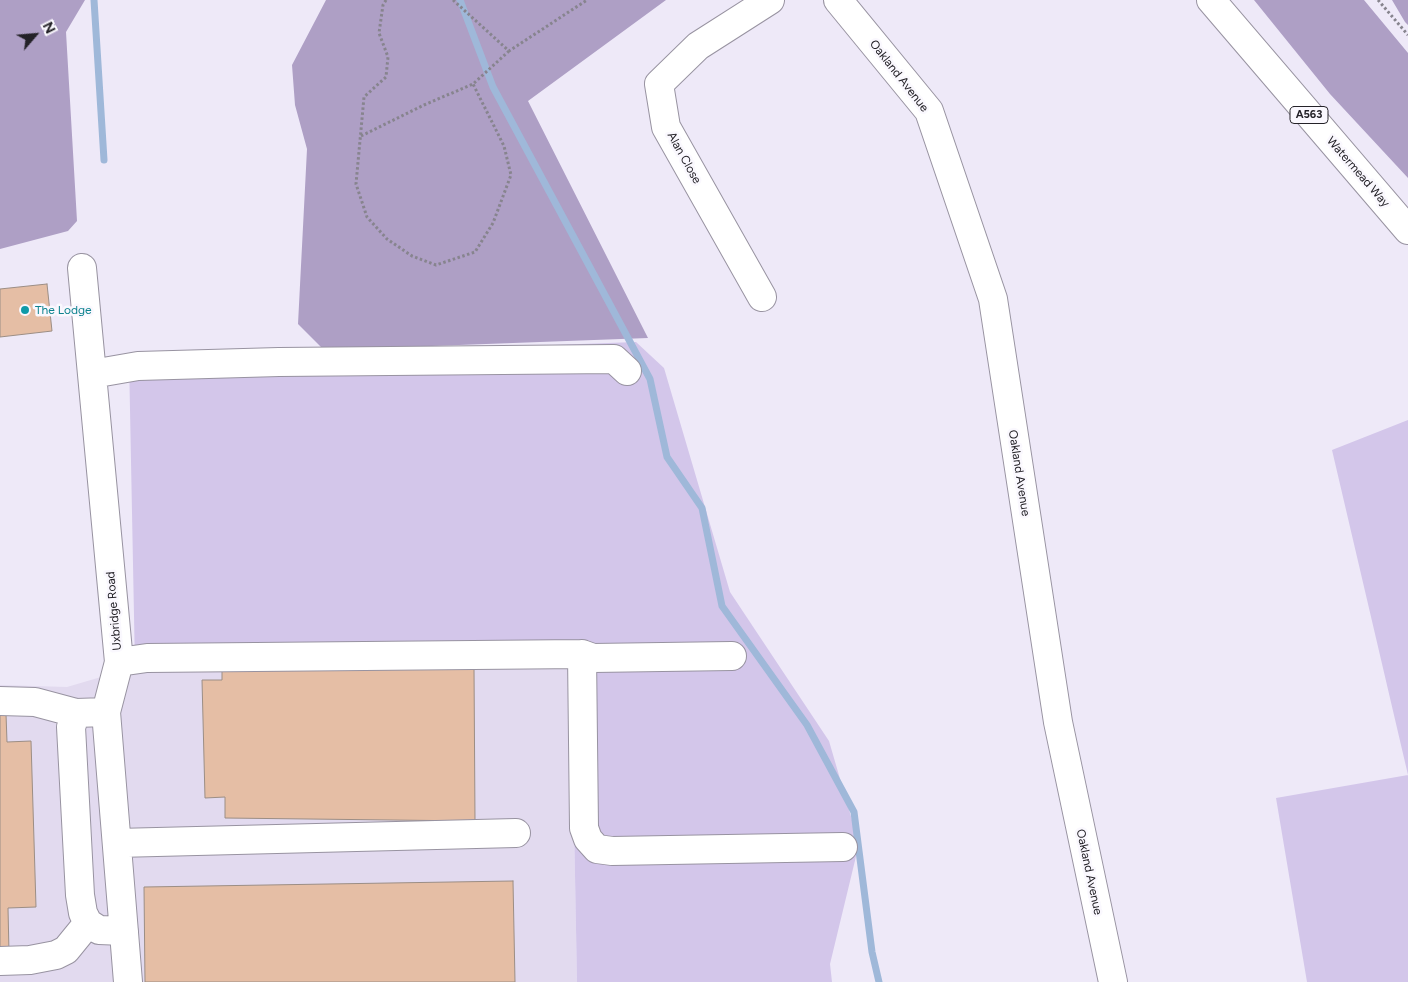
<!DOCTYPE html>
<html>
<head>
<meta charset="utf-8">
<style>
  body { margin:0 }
  #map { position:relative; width:1408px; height:982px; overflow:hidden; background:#eee9f8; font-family:Figtree,sans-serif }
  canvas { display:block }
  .north { position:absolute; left:10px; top:10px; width:50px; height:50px; -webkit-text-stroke:4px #faf8fe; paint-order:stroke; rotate:63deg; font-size:14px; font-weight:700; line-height:20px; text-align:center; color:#242228 }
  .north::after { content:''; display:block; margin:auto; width:18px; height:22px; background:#242228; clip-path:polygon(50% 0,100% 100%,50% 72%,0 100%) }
</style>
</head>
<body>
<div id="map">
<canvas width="1408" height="982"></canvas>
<div class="north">N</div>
</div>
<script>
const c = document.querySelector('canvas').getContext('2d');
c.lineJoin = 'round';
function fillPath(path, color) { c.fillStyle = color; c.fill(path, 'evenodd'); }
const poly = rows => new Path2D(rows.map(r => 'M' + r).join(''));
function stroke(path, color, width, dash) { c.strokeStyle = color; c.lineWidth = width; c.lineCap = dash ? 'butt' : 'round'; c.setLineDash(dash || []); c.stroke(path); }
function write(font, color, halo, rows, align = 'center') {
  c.font = font + ' Figtree,sans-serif'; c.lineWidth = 5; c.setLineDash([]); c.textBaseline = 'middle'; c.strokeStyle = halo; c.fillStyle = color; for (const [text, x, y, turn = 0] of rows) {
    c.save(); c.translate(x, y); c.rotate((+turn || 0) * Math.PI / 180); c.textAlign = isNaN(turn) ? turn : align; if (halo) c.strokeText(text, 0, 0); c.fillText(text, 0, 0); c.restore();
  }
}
fillPath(poly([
  [571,662,577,982,0,982,0,685,67,687,135,667]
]), '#e2daef');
fillPath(poly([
  [636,342,664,368,730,592,829,741,859,844,830,964,832,982,577,982,571,662,135,667,129,358,275,355],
  [1408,420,1408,982,1307,982,1276,798,1408,775,1332,450]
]), '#d3c6ea');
fillPath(poly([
  [0,0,85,0,66,32,77,221,68,231,0,249],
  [326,0,666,0,528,101,648,338,324,350,298,324,307,149,295,105,292,65],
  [1254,0,1364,0,1408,53,1408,178,1330,94],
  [1392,0,1408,0,1408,25,1405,22]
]), '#ae9fc5');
stroke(poly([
  [94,0,104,160],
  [460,0,493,87,650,379,667,457,702,508,722,606,807,725,854,812,872,952,879,982]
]), '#9fb8d9', 7);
const building = poly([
  [47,284,52,331,0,337,0,289,47,284],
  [474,666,475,821,225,818,225,797,205,798,202,680,222,680,222,668,474,666],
  [0,714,6,714,7,742,31,741,36,907,8,908,9,953,0,953,0,714],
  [513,881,515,982,145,982,144,887,513,881]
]);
fillPath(building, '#e5bea5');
stroke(building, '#9c8e85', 1);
const minor = poly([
  [838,0,929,111,993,299,1058,722,1113,982],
  [82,268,119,662,106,712,128,982],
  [762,297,666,127,659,84,698,46,770,0],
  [92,374,138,366,279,362,614,359,627,371],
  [582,654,584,828,588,839,597,849,612,851,843,847],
  [119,662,147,658,582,654,593,658,732,656],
  [0,701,35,702,76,713],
  [106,712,76,713,71,727,80,895,83,913,88,923,99,930,124,931],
  [117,843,516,833],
  [0,961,30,960,56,955,66,950,88,923]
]);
const highway = poly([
  [1211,0,1408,230]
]);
stroke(minor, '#9893a1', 30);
stroke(highway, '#9893a1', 30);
stroke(poly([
  [386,0,383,5,379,33,388,57,386,77,364,97,356,184,367,217,387,239,412,256,436,265,475,252,493,223,511,175,504,146,473,84],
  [453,0,509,51,587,0],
  [1378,0,1408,35],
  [361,136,424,105,473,84,509,51]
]), '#87848e', 3, [2.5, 2.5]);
stroke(minor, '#fff', 28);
stroke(highway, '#fff', 28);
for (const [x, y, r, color] of [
  [25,310,5,"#0f9aa8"]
]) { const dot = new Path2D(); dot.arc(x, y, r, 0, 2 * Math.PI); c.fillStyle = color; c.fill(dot); stroke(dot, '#faf8fe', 2); }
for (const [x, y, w] of [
  [1309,115,38]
]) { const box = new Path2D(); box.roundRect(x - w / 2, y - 8.5, w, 17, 4); c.fillStyle = '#faf8fe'; c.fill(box); stroke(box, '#242228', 1); }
write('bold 11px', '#242228', null, [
  ["A563",1309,115]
]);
write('12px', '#242228', '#faf8fe', [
  ["Oakland Avenue",899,76,52],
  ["Alan Close",684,158,61],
  ["Watermead Way",1358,172,49],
  ["Oakland Avenue",1019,473,81],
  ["Uxbridge Road",114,611,-95],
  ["Oakland Avenue",1089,872,78]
]);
write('12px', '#0d838f', '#faf8fe', [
  ["The Lodge",35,310]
], 'left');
</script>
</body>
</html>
